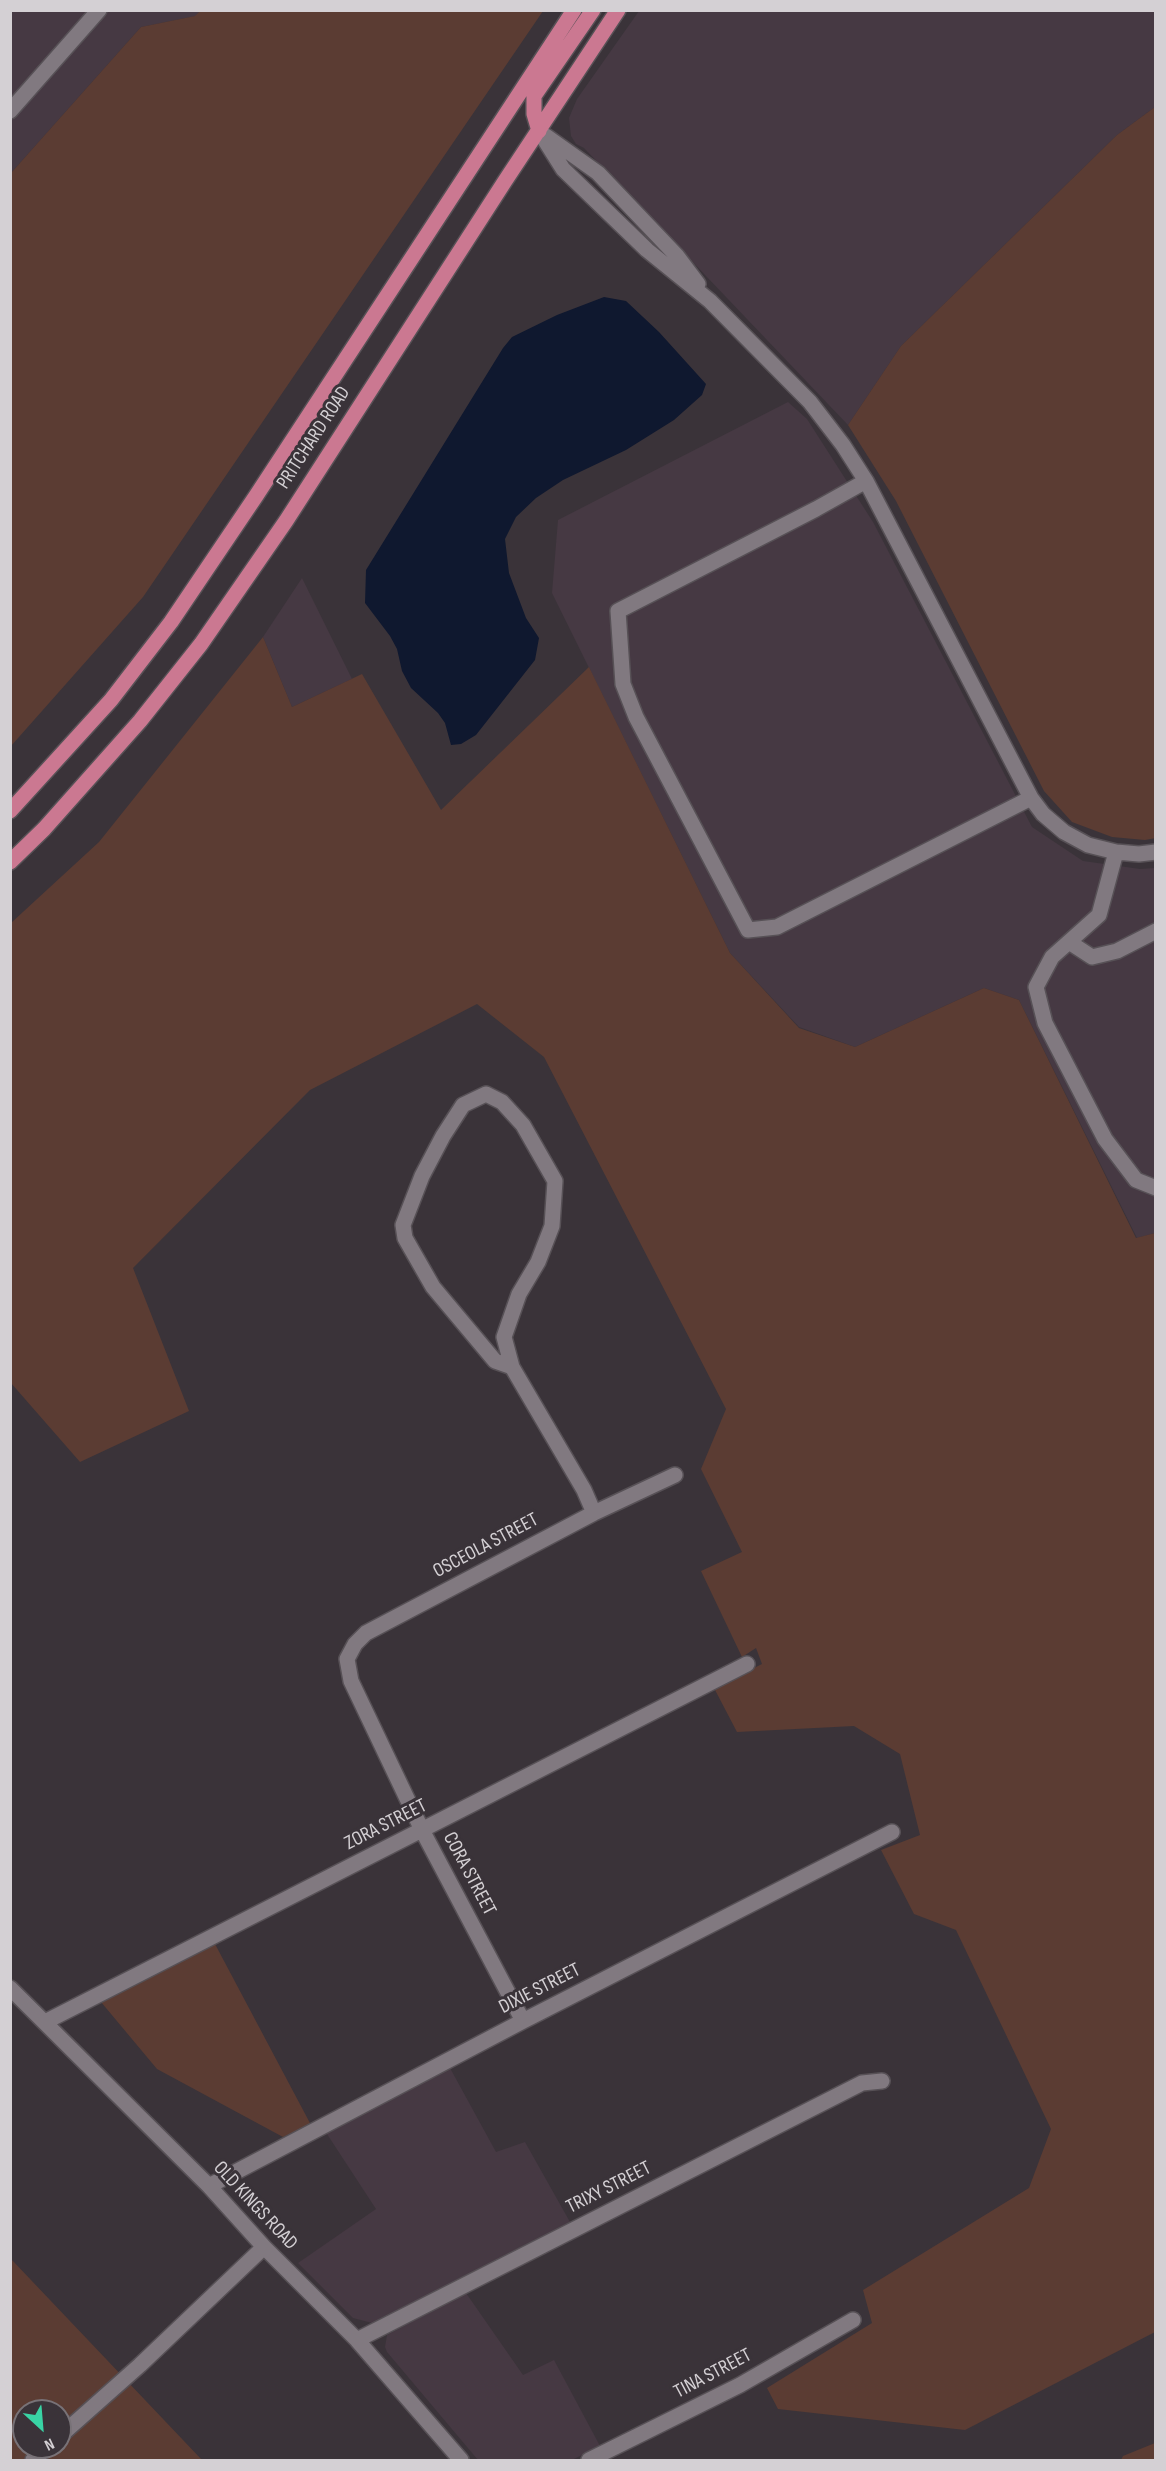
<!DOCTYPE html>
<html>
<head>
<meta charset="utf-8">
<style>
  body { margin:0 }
  #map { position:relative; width:1166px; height:2471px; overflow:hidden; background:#3a3339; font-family:"Sofia Sans Condensed",sans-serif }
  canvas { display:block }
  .frame { position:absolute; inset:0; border:12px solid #d4d0d4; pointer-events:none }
  .north { position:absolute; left:12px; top:2399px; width:60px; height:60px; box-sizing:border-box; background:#3a3339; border:2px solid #787277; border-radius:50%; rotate:154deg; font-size:16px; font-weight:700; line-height:24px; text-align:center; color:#d4d0d4 }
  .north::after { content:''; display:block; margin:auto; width:21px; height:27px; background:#39d4a5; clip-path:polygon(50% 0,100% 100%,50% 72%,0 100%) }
</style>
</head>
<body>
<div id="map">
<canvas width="1166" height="2471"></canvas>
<div class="frame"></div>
<div class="north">N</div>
</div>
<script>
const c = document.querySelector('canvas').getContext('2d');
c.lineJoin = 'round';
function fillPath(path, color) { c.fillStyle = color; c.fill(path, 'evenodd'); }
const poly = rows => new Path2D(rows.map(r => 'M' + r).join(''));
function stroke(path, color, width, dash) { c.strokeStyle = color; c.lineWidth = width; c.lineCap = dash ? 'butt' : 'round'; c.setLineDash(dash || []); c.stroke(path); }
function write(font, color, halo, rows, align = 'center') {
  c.font = font + ' "Sofia Sans Condensed",sans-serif'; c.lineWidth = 6; c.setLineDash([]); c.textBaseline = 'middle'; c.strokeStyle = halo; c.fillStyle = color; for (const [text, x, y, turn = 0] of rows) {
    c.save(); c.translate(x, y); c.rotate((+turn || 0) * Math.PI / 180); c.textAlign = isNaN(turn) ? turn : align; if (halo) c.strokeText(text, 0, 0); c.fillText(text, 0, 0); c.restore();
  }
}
fillPath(poly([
  [11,11,200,11,196,16,141,27,11,173],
  [639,11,1155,11,1155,107,1117,135,901,346,848,425,584,148,576,144,571,136,569,118,577,99],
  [788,402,807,419,873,522,1032,827,1083,861,1140,869,1155,868,1155,1233,1137,1238,1019,1000,984,988,855,1047,799,1027,730,953,552,593,558,520],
  [302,578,352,679,292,707,263,637],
  [450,2068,496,2152,525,2142,570,2222,372,2323,353,2318,298,2263,376,2209,325,2131],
  [466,2293,523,2375,554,2360,600,2446,572,2460,478,2460,387,2352,385,2347,387,2335]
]), '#463943');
fillPath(poly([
  [200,11,543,11,143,597,11,746,11,173,141,27,195,16],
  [1155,107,1156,838,1145,840,1112,837,1072,822,1044,791,896,501,848,425,901,346,1117,135],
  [263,637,292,707,362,674,441,810,589,667,730,953,799,1028,855,1047,984,988,1019,1000,1136,1238,1155,1233,1155,2332,965,2430,778,2409,767,2388,872,2323,863,2290,1029,2188,1051,2129,956,1930,914,1914,881,1850,920,1835,900,1754,854,1726,737,1732,714,1688,762,1664,756,1648,742,1657,701,1571,742,1552,701,1469,726,1409,544,1057,477,1004,310,1090,133,1268,189,1411,80,1462,11,1383,11,923,99,842],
  [215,1944,311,2125,283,2137,157,2069,101,2002],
  [12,2260,202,2460,11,2460,10,2261],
  [24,2411,60,2411,60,2447,24,2447],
  [1155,2443,1155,2460,1121,2460,1123,2456]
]), '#5b3c33');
fillPath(poly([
  [604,297,626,301,659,332,706,384,702,395,674,420,626,450,563,480,536,498,516,517,505,539,509,573,526,618,539,638,535,660,476,735,461,744,451,745,445,723,438,713,411,688,402,671,397,649,390,636,365,603,366,570,503,348,512,337,557,315]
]), '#0f182f');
const minor = poly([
  [10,111,99,10],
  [539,131,563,169,647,250,710,301,810,402,843,445,866,481,1031,798,1043,814,1064,832,1088,845,1116,852,1139,854,1156,852],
  [546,136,598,173,677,256,698,284],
  [866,481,816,509,618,611,623,684,636,717,748,930,777,927,1031,798],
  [1116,852,1099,915,1052,957,1036,987,1045,1023,1105,1139,1136,1180,1156,1188],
  [1069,942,1092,957,1117,951,1156,931],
  [512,1367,495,1361,433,1287,405,1238,403,1225,422,1176,443,1136,463,1105,486,1094,502,1102,523,1125,555,1181,552,1226,538,1262,519,1294,504,1337,512,1367,584,1490,594,1513],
  [10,1988,209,2186,264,2247,357,2340,461,2460],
  [523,2021,422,1830,351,1681,347,1659,355,1644,366,1633,594,1513,675,1475],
  [45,2022,747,1664],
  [209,2186,523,2021,892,1832],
  [357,2340,862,2083,882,2081],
  [60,2436,140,2365,264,2247],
  [33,2460,48,2447],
  [589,2460,740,2385,853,2320]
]);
const major = poly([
  [539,131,534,114,534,96,593,10],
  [10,811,111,700,171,622,256,496,574,10],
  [10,862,44,829,140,721,201,644,286,521,505,181,618,10]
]);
stroke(minor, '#575156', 18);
stroke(major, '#575156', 18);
stroke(minor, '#817980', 15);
stroke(major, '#cb7891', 15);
write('20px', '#d4d0d4', '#3a3339', [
  ["PRITCHARD ROAD",314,438,-57],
  ["OSCEOLA STREET",486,1546,-28],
  ["ZORA STREET",386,1825,-27],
  ["CORA STREET",469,1874,62],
  ["DIXIE STREET",540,1989,-27],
  ["TRIXY STREET",609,2188,-27],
  ["OLD KINGS ROAD",255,2206,47],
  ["TINA STREET",713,2374,-28]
]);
</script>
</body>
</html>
